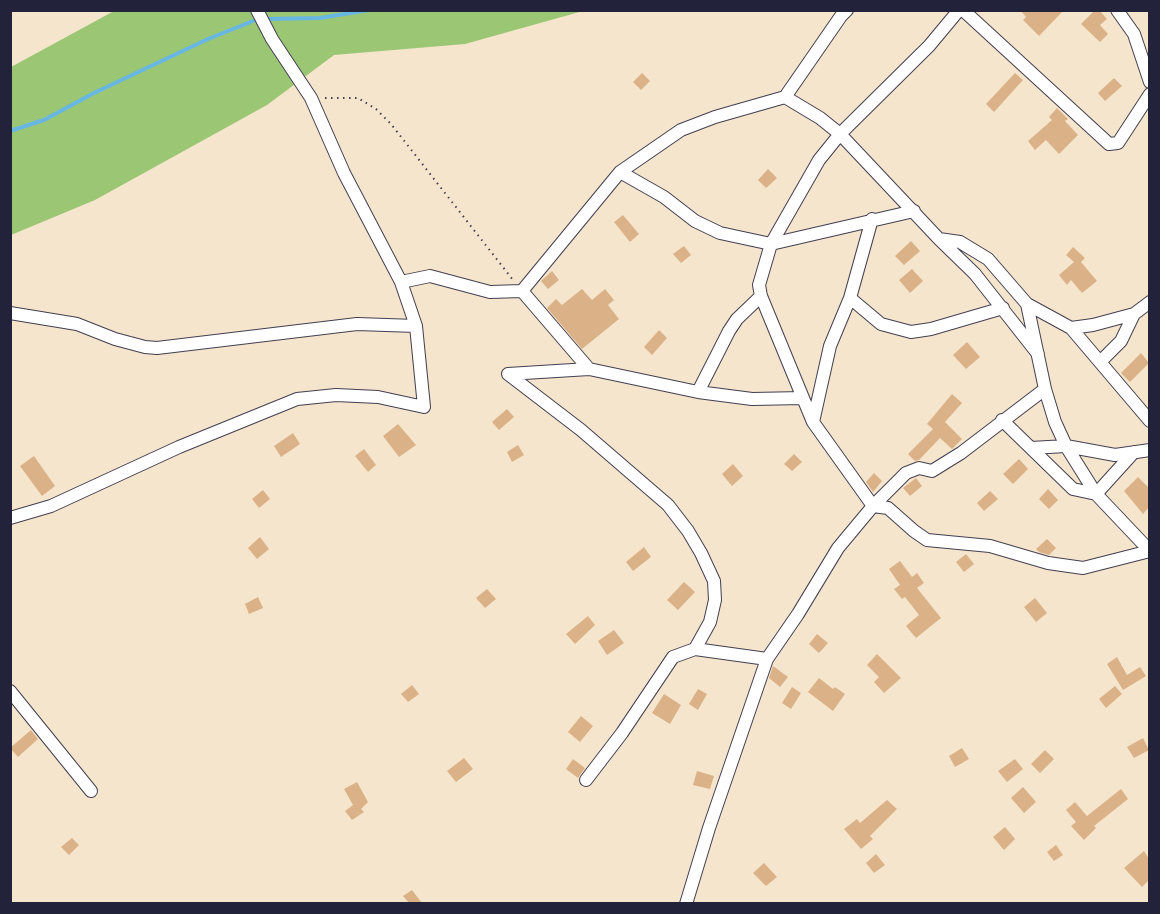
<!DOCTYPE html>
<html>
<head>
<meta charset="utf-8">
<style>
  body { margin:0 }
  #map { position:relative; width:1160px; height:914px; overflow:hidden; background:#f5e5cd; font-family:Kalam,sans-serif }
  canvas { display:block }
  .frame { position:absolute; inset:0; border:12px solid #22223b; pointer-events:none }
</style>
</head>
<body>
<div id="map">
<canvas width="1160" height="914"></canvas>
<div class="frame"></div>
</div>
<script>
const c = document.querySelector('canvas').getContext('2d');
c.lineJoin = 'round';
function fillPath(path, color) { c.fillStyle = color; c.fill(path, 'evenodd'); }
const poly = rows => new Path2D(rows.map(r => 'M' + r).join(''));
function stroke(path, color, width, dash) { c.strokeStyle = color; c.lineWidth = width; c.lineCap = dash ? 'butt' : 'round'; c.setLineDash(dash || []); c.stroke(path); }
fillPath(poly([
  [114,11,583,11,465,44,334,55,267,105,95,200,11,235,11,67]
]), '#9bc774');
stroke(poly([
  [265,19,320,18,369,10],
  [10,131,44,120,94,93,208,39,258,19]
]), '#68b7e2', 4);
fillPath(poly([
  [1020,10,1064,10,1039,36,1023,20,1026,17],
  [1095,10,1099,10,1107,19,1100,25,1108,34,1100,42,1081,24],
  [642,73,650,81,641,90,633,82],
  [1015,73,1023,80,994,112,986,104],
  [1114,78,1122,86,1105,101,1098,93],
  [1057,108,1068,119,1065,121,1078,135,1059,154,1046,140,1035,150,1028,141,1052,120,1049,117],
  [768,169,777,178,766,188,758,180],
  [623,215,639,234,630,242,614,222],
  [911,241,920,251,904,265,895,256],
  [684,246,691,255,681,263,673,254],
  [1073,247,1085,258,1081,262,1097,281,1082,293,1071,280,1067,285,1059,275,1074,262,1066,255],
  [912,269,923,281,910,293,899,280],
  [552,271,559,280,548,289,541,281],
  [582,289,592,300,605,289,614,300,608,305,619,319,582,349,547,308,556,299,562,305],
  [659,330,667,338,652,355,644,347],
  [967,342,980,357,966,369,953,355],
  [1141,353,1149,363,1130,382,1121,373],
  [952,394,962,403,945,422,962,439,952,449,940,438,919,460,915,461,908,454,933,429,927,424],
  [507,409,514,417,499,430,492,422],
  [398,424,416,445,399,457,383,436],
  [293,433,300,444,281,457,274,446],
  [518,445,524,455,512,462,507,452],
  [364,449,376,465,368,472,355,456],
  [794,454,802,462,792,471,784,464],
  [34,456,55,486,42,496,20,466],
  [1019,459,1028,469,1013,484,1003,474],
  [733,464,743,476,732,486,722,474],
  [874,473,882,481,873,492,866,482],
  [1138,477,1149,488,1149,507,1143,514,1124,491],
  [916,478,922,486,910,496,903,488],
  [1048,489,1058,500,1049,509,1039,499],
  [263,490,270,499,259,508,252,499],
  [990,491,998,499,984,511,977,503],
  [260,537,269,549,257,559,248,548],
  [1047,539,1056,548,1049,555,1039,552,1036,549],
  [644,547,651,557,633,571,626,562],
  [966,554,974,564,964,572,956,562],
  [900,561,912,577,917,573,924,583,917,588,941,618,916,638,906,626,919,615,905,597,902,599,894,589,900,585,889,569],
  [684,582,695,592,678,610,667,600],
  [487,589,496,599,485,608,476,598],
  [258,597,263,608,249,614,245,604],
  [1035,598,1047,613,1036,622,1024,607],
  [588,616,595,625,575,644,566,634],
  [614,630,624,643,607,655,598,641],
  [817,634,828,643,819,653,809,644],
  [877,654,901,678,884,693,874,682,879,677,867,665],
  [1117,657,1127,675,1140,667,1146,676,1123,690,1107,664],
  [773,666,788,677,780,687,769,678],
  [819,678,833,689,835,687,845,694,833,711,808,692],
  [412,685,419,694,408,702,401,694],
  [1115,686,1122,694,1106,708,1099,699],
  [792,687,801,693,791,709,782,703],
  [698,689,707,694,698,710,689,704],
  [664,694,681,705,670,724,652,713],
  [581,716,593,726,580,742,568,732],
  [31,730,38,739,18,757,10,748],
  [1143,738,1149,750,1134,758,1127,747],
  [962,748,969,759,955,767,949,756],
  [1045,750,1054,759,1040,773,1031,764],
  [464,758,473,769,456,782,447,771],
  [573,759,585,768,578,778,566,769],
  [1015,759,1023,769,1007,782,998,771],
  [697,771,714,776,710,789,693,785],
  [357,782,368,802,361,809,364,812,352,820,345,811,353,805,344,789],
  [1023,787,1036,802,1024,813,1011,798],
  [1121,789,1128,799,1094,826,1096,828,1084,840,1071,826,1076,822,1066,810,1075,802,1087,816],
  [887,800,897,809,870,836,873,839,861,849,844,829,857,819,860,823],
  [1005,827,1015,839,1004,850,993,837],
  [72,838,79,845,69,855,61,847],
  [1056,845,1063,855,1054,861,1047,852],
  [1144,851,1149,859,1149,880,1142,887,1124,868],
  [876,854,885,865,874,873,866,863],
  [764,863,777,877,766,886,753,873],
  [412,890,422,903,409,903,403,896]
]), '#dbb287');
const minor = poly([
  [963,10,1109,144,1118,143,1150,94],
  [1117,10,1134,34,1150,82],
  [785,97,820,118,840,134,939,239,975,274,1038,354],
  [620,172,664,197,695,221,720,233,771,244,819,160,840,134,929,46,959,10],
  [939,239,960,242,988,259,1027,304,1071,328,1093,325,1134,314],
  [401,282,430,276,490,292,522,291,620,172,681,130,715,117,785,97,841,16,847,10],
  [522,291,589,369,698,392,752,399,803,398,813,422,873,506,888,508,914,531,927,540,990,546,1048,563,1083,568,1150,551],
  [850,298,881,324,911,332,931,329,1003,308],
  [1027,304,1045,389,1055,422,1066,446,1096,494,1150,551],
  [10,313,77,324,115,339,145,347,157,348,357,324,416,326],
  [1071,328,1150,421],
  [1101,361,1121,341,1134,314,1150,302],
  [508,374,581,430,668,505,688,531,701,553,714,581,715,600,710,622,695,649],
  [508,374,589,369],
  [698,392,729,331,737,319,761,296],
  [803,398,761,296,759,285,771,244,914,211],
  [1002,420,1073,489,1096,494,1134,452],
  [813,422,830,346,850,298,872,219],
  [1031,448,1066,446,1115,455,1150,450],
  [10,518,51,506,179,447,297,399,336,395,378,397,424,407,416,326,401,282,344,173,311,98,272,39,257,10],
  [10,691,91,791],
  [586,780,622,733,673,657,695,649,767,659],
  [686,904,709,828,767,659,798,614,838,548,873,506,906,473,919,468,932,471,961,453,1045,389]
]);
stroke(minor, '#423f51', 14);
stroke(poly([
  [325,98,358,98,376,109,391,124,513,280]
]), '#423f51', 2, [1.5, 4.5]);
stroke(minor, '#fff', 12);
</script>
</body>
</html>
